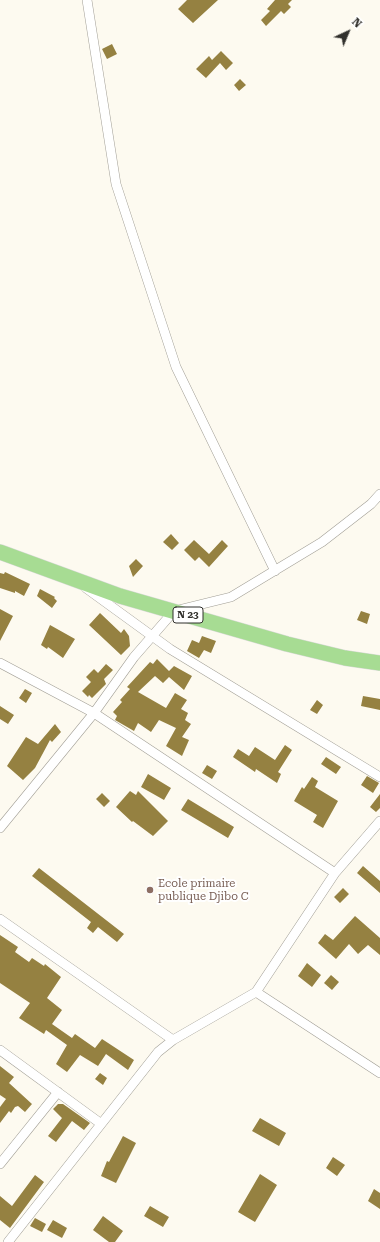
<!DOCTYPE html>
<html>
<head>
<meta charset="utf-8">
<style>
  body { margin:0 }
  #map { position:relative; width:380px; height:1242px; overflow:hidden; background:#fdfaf0; font-family:"Roboto Serif",serif }
  canvas { display:block }
  .north { position:absolute; left:328px; top:12px; width:40px; height:40px; -webkit-text-stroke:3px #fff; paint-order:stroke; rotate:44deg; font-size:11px; font-weight:700; line-height:16px; text-align:center; color:#31302c }
  .north::after { content:''; display:block; margin:auto; width:14px; height:18px; background:#31302c; clip-path:polygon(50% 0,100% 100%,50% 72%,0 100%) }
</style>
</head>
<body>
<div id="map">
<canvas width="380" height="1242"></canvas>
<div class="north">N</div>
</div>
<script>
const c = document.querySelector('canvas').getContext('2d');
c.lineJoin = 'round';
function fillPath(path, color) { c.fillStyle = color; c.fill(path, 'evenodd'); }
const poly = rows => new Path2D(rows.map(r => 'M' + r).join(''));
function stroke(path, color, width, dash) { c.strokeStyle = color; c.lineWidth = width; c.lineCap = dash ? 'butt' : 'round'; c.setLineDash(dash || []); c.stroke(path); }
function write(font, color, halo, rows, align = 'center') {
  c.font = font + ' "Roboto Serif",serif'; c.lineWidth = 4; c.setLineDash([]); c.textBaseline = 'middle'; c.strokeStyle = halo; c.fillStyle = color; for (const [text, x, y, turn = 0] of rows) {
    c.save(); c.translate(x, y); c.rotate((+turn || 0) * Math.PI / 180); c.textAlign = isNaN(turn) ? turn : align; if (halo) c.strokeText(text, 0, 0); c.fillText(text, 0, 0); c.restore();
  }
}
fillPath(poly([
  [187,0,218,0,193,23,178,9],
  [275,0,292,0,288,4,291,7,284,14,281,11,266,26,261,20,270,11,267,9],
  [112,44,117,54,107,59,102,49],
  [221,51,233,63,226,70,220,63,206,78,196,69,209,56,212,60],
  [240,79,246,85,239,91,234,85],
  [171,534,179,543,172,550,163,542],
  [194,540,209,554,222,540,228,546,209,567,199,557,195,561,184,550],
  [136,559,143,566,133,577,129,566],
  [5,572,30,584,24,596,15,591,15,593,0,588,0,573,4,574],
  [40,589,55,597,54,598,57,601,52,608,37,596],
  [0,609,13,616,0,641],
  [361,611,370,614,367,624,357,620],
  [100,613,121,633,124,629,129,636,130,646,121,655,89,625],
  [50,625,75,639,63,658,48,647,47,649,41,645],
  [202,636,216,641,211,653,204,650,199,658,187,651,192,640,199,643],
  [157,659,169,671,174,666,192,676,184,690,169,677,163,683,155,676,138,692,166,708,175,693,187,700,181,709,188,713,185,720,191,724,182,737,189,740,182,756,166,746,176,728,159,720,151,732,138,723,134,731,115,720,117,716,113,712,122,702,120,700,130,689,127,687,150,662,153,664],
  [106,664,113,670,104,679,106,684,92,698,89,695,88,697,82,691,91,682,86,677,94,669,98,673],
  [25,689,32,693,26,703,19,698],
  [363,696,380,699,380,710,361,706],
  [317,700,323,705,317,714,310,710],
  [0,706,14,715,8,724,0,719],
  [55,724,61,732,52,742,50,740,35,768,23,780,7,766,26,737,38,744],
  [285,745,292,750,278,772,281,774,277,783,256,769,255,772,233,757,238,749,249,756,255,747,275,760],
  [326,757,341,767,336,774,321,764],
  [207,765,217,771,212,779,202,773],
  [148,774,171,788,164,800,141,787],
  [367,776,379,783,373,793,361,785],
  [312,777,318,781,315,787,338,801,323,828,313,822,317,815,294,801,302,787,304,789],
  [130,791,136,795,138,791,168,821,153,836,133,821,132,822,116,807],
  [102,793,110,801,104,807,96,799],
  [380,794,380,808,376,812,370,807],
  [188,799,234,827,228,838,181,810],
  [363,866,380,881,380,893,357,873],
  [39,868,124,934,117,942,98,927,93,933,87,928,91,922,32,876],
  [343,888,349,894,340,903,334,897],
  [355,916,380,938,380,955,368,945,358,954,349,944,336,959,318,943,325,934,333,940],
  [0,935,18,947,15,952,29,962,32,958,44,966,45,964,61,977,47,998,62,1010,52,1024,72,1038,75,1034,95,1048,102,1039,134,1060,128,1070,106,1054,98,1066,80,1055,67,1072,56,1064,67,1045,46,1030,44,1034,19,1018,30,1003,0,983],
  [307,963,321,975,312,987,298,976],
  [331,975,339,982,332,990,324,983],
  [0,1066,14,1077,9,1083,32,1104,25,1112,18,1106,15,1107,11,1113,9,1111,0,1123,0,1107,6,1099,0,1095],
  [100,1073,107,1078,103,1085,95,1079],
  [58,1104,63,1104,90,1123,84,1130,72,1121,56,1142,48,1136,62,1118,53,1109],
  [260,1118,286,1133,279,1146,252,1131],
  [123,1136,136,1143,116,1183,101,1176,107,1161,109,1162],
  [333,1157,345,1165,337,1176,326,1168],
  [260,1174,277,1185,255,1222,238,1212],
  [35,1175,44,1182,10,1228,0,1220,0,1196,12,1206],
  [374,1189,380,1193,380,1209,368,1201],
  [150,1206,169,1217,163,1227,144,1216],
  [103,1216,123,1231,115,1242,109,1242,93,1230],
  [35,1218,46,1224,42,1232,30,1226],
  [53,1220,67,1228,62,1238,47,1230]
]), '#958141');
const minor = poly([
  [87,0,116,184,176,367,275,571],
  [86,588,170,649,380,777],
  [0,663,94,713,335,873],
  [0,828,94,713,134,657,174,611,231,597,322,542,371,504,380,494],
  [0,919,173,1040],
  [256,992,380,1073],
  [0,1050,100,1123],
  [0,1164,58,1092],
  [8,1242,158,1052,173,1040,256,992,335,873,380,821]
]);
const primary = poly([
  [0,552,120,596,287,644,345,658,380,663]
]);
stroke(minor, '#a19e95', 10);
stroke(primary, '#dadad9', 16);
stroke(minor, '#fff', 9);
stroke(primary, '#a7dc93', 15);
for (const [x, y, r, color] of [
  [150,890,4,"#8d6e63"]
]) { const dot = new Path2D(); dot.arc(x, y, r, 0, 2 * Math.PI); c.fillStyle = color; c.fill(dot); stroke(dot, '#fff', 1.5); }
for (const [x, y, w] of [
  [188,615,30]
]) { const box = new Path2D(); box.roundRect(x - w / 2, y - 8, w, 16, 3); c.fillStyle = '#fff'; c.fill(box); stroke(box, '#31302c', 1); }
write('bold 10px', '#31302c', null, [
  ["N 23",188,615]
]);
write('11px', '#785e54', '#fff', [
  ["Ecole primaire",158,884],
  ["publique Djibo C",158,897]
], 'left');
</script>
</body>
</html>
